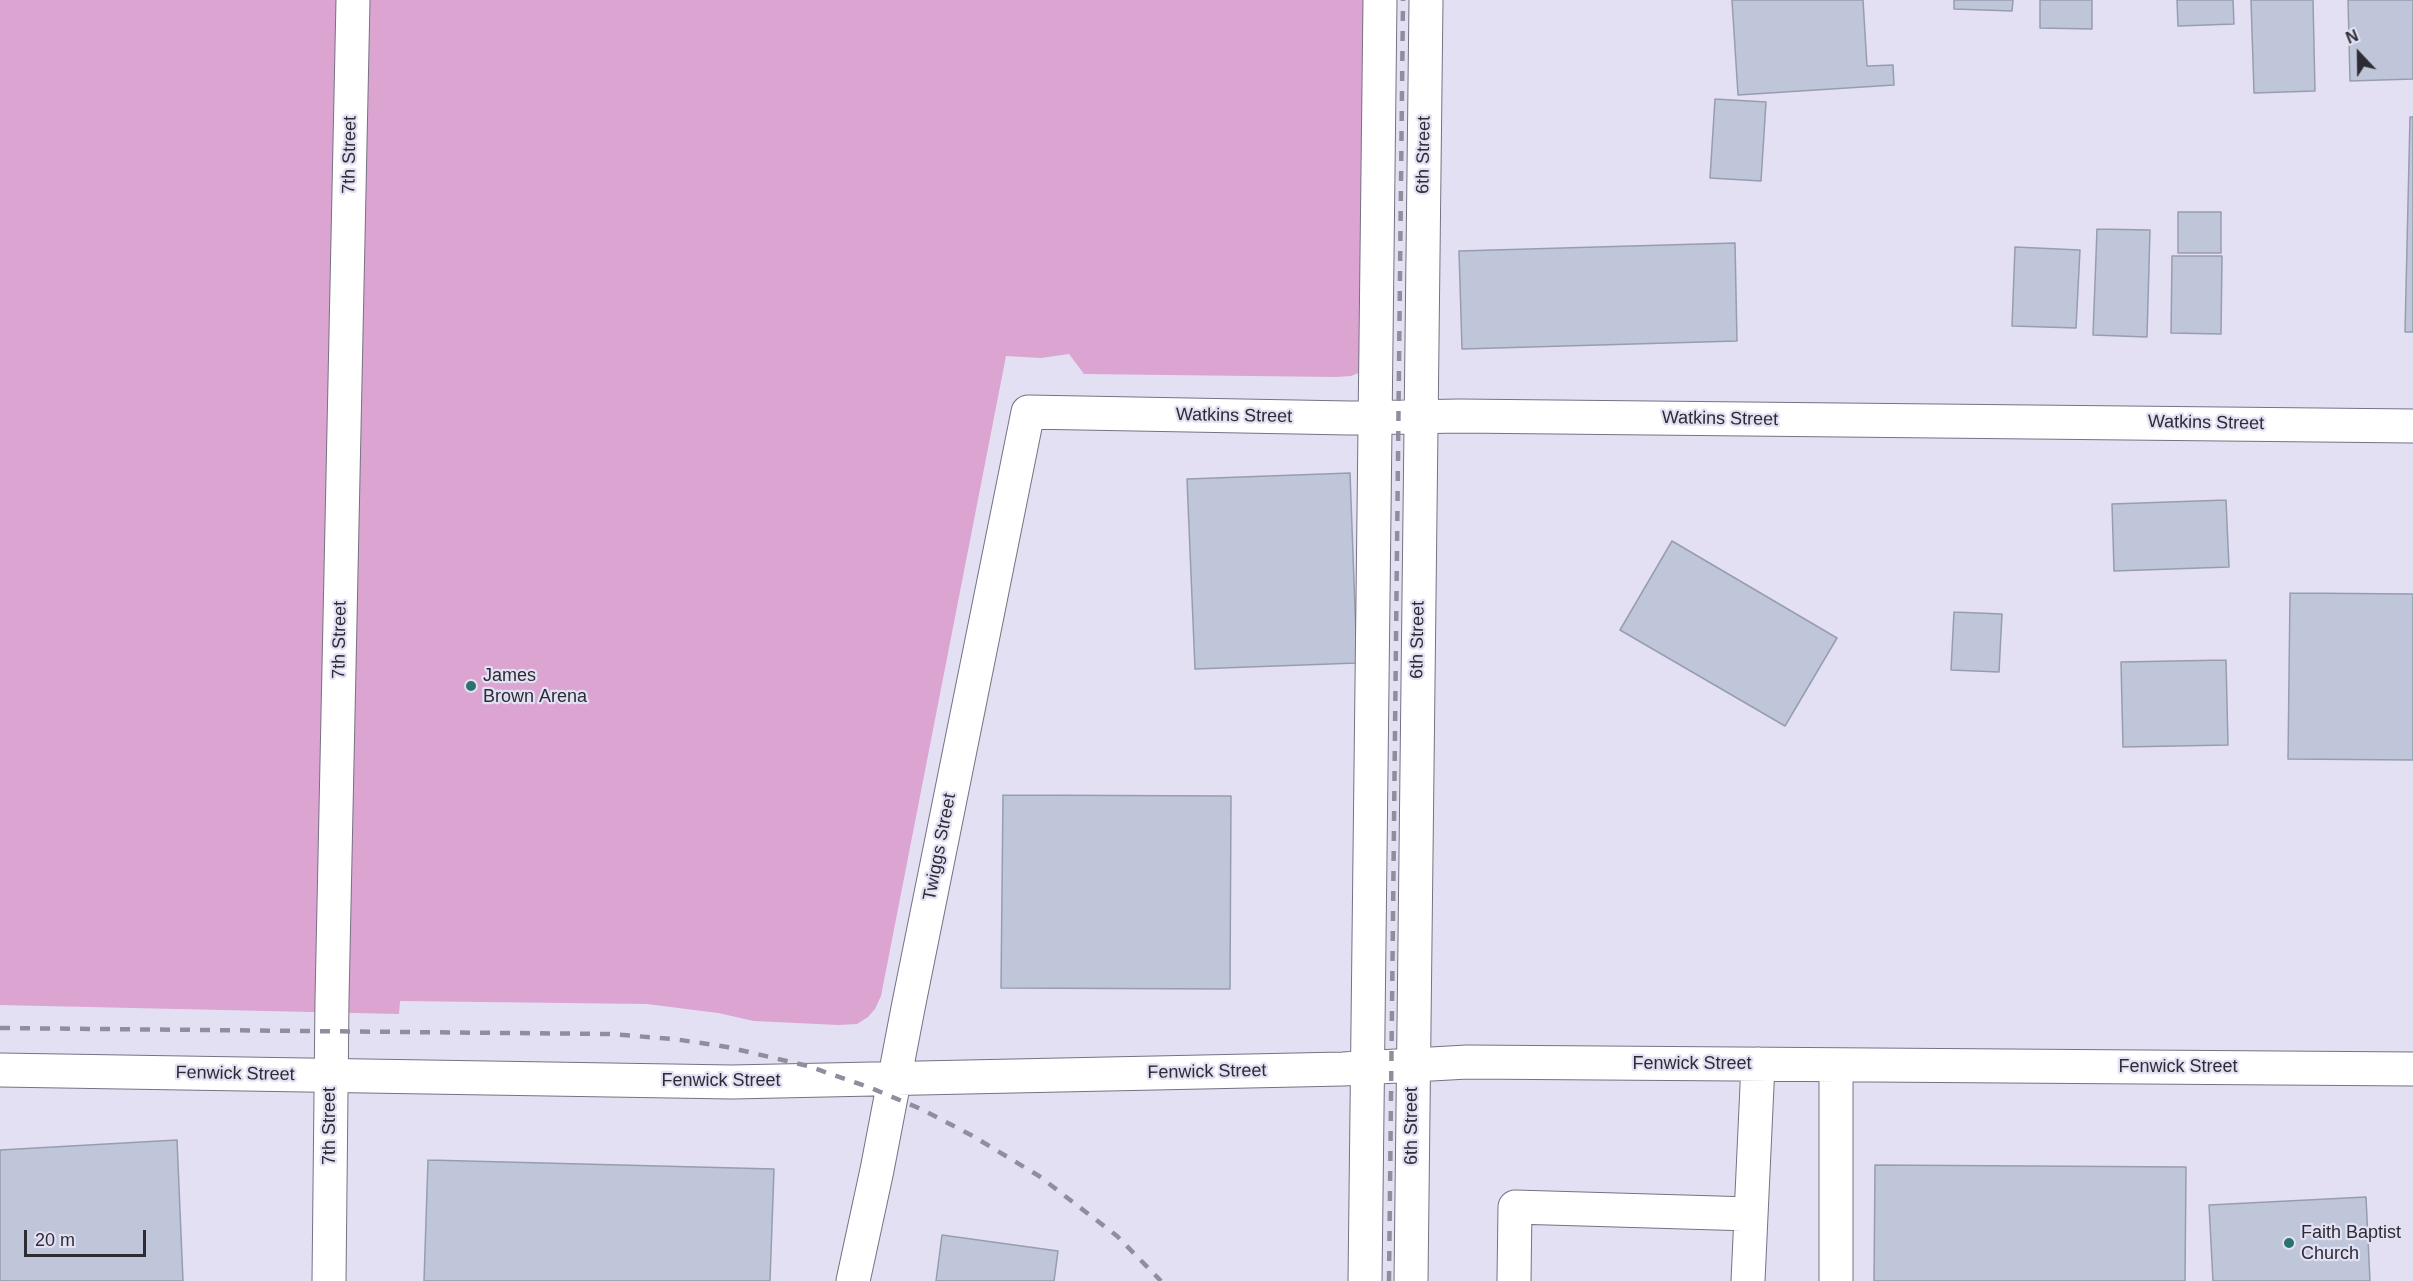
<!DOCTYPE html>
<html>
<head>
<meta charset="utf-8">
<style>
  body { margin:0 }
  #map { position:relative; width:2413px; height:1281px; overflow:hidden; background:#e3e0f4; font-family:Arial,sans-serif }
  canvas { display:block }
  .north { position:absolute; left:2329px; top:24px; width:60px; height:60px; -webkit-text-stroke:4px #e3e0f4; paint-order:stroke; rotate:338deg; font-size:16px; font-weight:700; line-height:24px; text-align:center; color:#2d2c34 }
  .north::after { content:''; display:block; margin:auto; width:21px; height:27px; background:#2d2c34; clip-path:polygon(50% 0,100% 100%,50% 72%,0 100%) }
  .scale { position:absolute; left:24px; top:1230px; width:122px; height:27px; box-sizing:border-box; border:3px solid #2d2c34; border-top:0; padding-left:8px; font-size:18px; line-height:21px; white-space:nowrap; color:#2d2c34; -webkit-text-stroke:4px #e3e0f4; paint-order:stroke }
</style>
</head>
<body>
<div id="map">
<canvas width="2413" height="1281"></canvas>
<div class="north">N</div>
<div class="scale">20 m</div>
</div>
<script>
const c = document.querySelector('canvas').getContext('2d');
c.lineJoin = 'round';
function fillPath(path, color) { c.fillStyle = color; c.fill(path, 'evenodd'); }
const poly = rows => new Path2D(rows.map(r => 'M' + r).join(''));
function stroke(path, color, width, dash) { c.strokeStyle = color; c.lineWidth = width; c.lineCap = dash ? 'butt' : 'round'; c.setLineDash(dash || []); c.stroke(path); }
function write(font, color, halo, rows, align = 'center') {
  c.font = font + ' Arial,sans-serif'; c.lineWidth = 4.5; c.setLineDash([]); c.textBaseline = 'middle'; c.strokeStyle = halo; c.fillStyle = color; for (const [text, x, y, turn = 0] of rows) {
    c.save(); c.translate(x, y); c.rotate((+turn || 0) * Math.PI / 180); c.textAlign = isNaN(turn) ? turn : align; if (halo) c.strokeText(text, 0, 0); c.fillText(text, 0, 0); c.restore();
  }
}
fillPath(poly([
  [0,0,1372,0,1363,371,1351,376,1336,377,1084,374,1069,354,1041,358,1006,356,881,996,875,1009,868,1017,857,1024,838,1025,754,1021,718,1013,647,1004,400,1001,399,1014,0,1005]
]), '#dba4d1');
const building = poly([
  [1732,0,1863,0,1867,66,1893,65,1894,85,1738,95,1732,0],
  [1954,0,2013,0,2012,11,1954,9,1954,0],
  [2040,0,2092,0,2092,29,2040,28,2040,0],
  [2177,0,2233,0,2234,24,2178,26,2177,0],
  [2251,0,2313,0,2315,91,2254,93,2251,0],
  [2348,0,2413,0,2413,79,2350,81,2348,0],
  [1715,99,1766,102,1761,181,1710,178,1715,99],
  [2410,117,2413,117,2413,332,2405,332,2410,117],
  [2178,212,2221,212,2221,253,2178,253,2178,212],
  [2097,229,2150,230,2147,337,2093,335,2097,229],
  [1735,243,1737,341,1462,349,1459,251,1735,243],
  [2015,247,2080,250,2076,328,2012,326,2015,247],
  [2172,256,2222,256,2221,334,2171,333,2172,256],
  [1350,473,1357,663,1195,669,1187,479,1350,473],
  [2226,500,2229,567,2114,571,2112,504,2226,500],
  [1672,541,1837,638,1785,726,1620,630,1672,541],
  [2290,593,2413,594,2413,760,2288,759,2290,593],
  [1954,612,2002,614,1999,672,1951,670,1954,612],
  [2226,660,2228,745,2123,747,2121,662,2226,660],
  [1003,795,1231,796,1230,989,1001,988,1003,795],
  [177,1140,183,1281,0,1281,0,1150,177,1140],
  [428,1160,774,1169,770,1281,424,1281,428,1160],
  [1875,1165,2186,1167,2185,1281,1874,1281,1875,1165],
  [2366,1197,2370,1281,2213,1281,2209,1205,2366,1197],
  [942,1235,1058,1251,1054,1281,936,1281,942,1235]
]);
fillPath(building, '#bfc6d9');
stroke(building, '#979daf', 1.5);
const minor = poly([
  [0,1070,732,1082,1343,1069,1467,1062,2413,1069],
  [853,1281,877,1170,909,1003,1028,412,1349,418,1460,416,2413,426],
  [1365,1281,1380,0],
  [1411,1281,1426,0],
  [1514,1281,1515,1207,1751,1214],
  [1748,1281,1758,1064],
  [1836,1281,1836,1065]
]);
const major = poly([
  [329,1281,332,1000,353,0]
]);
stroke(minor, '#757284', 35);
stroke(major, '#757284', 35);
stroke(minor, '#fff', 33);
stroke(major, '#fff', 33);
stroke(poly([
  [0,1028,609,1034,674,1039,727,1047,808,1066,871,1088,921,1109,971,1135,1039,1176,1117,1236,1161,1281],
  [1389,1281,1403,0]
]), '#908e9d', 4.5, [10, 10]);
for (const [x, y, r, color] of [
  [471,686,6,"#2a736c"],
  [2289,1243,6,"#2a736c"]
]) { const dot = new Path2D(); dot.arc(x, y, r, 0, 2 * Math.PI); c.fillStyle = color; c.fill(dot); stroke(dot, '#e3e0f4', 2); }
write('18px', '#2d2c34', '#e3e0f4', [
  ["7th Street",350,155,-89],
  ["6th Street",1424,155,-89],
  ["Watkins Street",1234,416,1],
  ["Watkins Street",1720,419,1],
  ["Watkins Street",2206,423,1],
  ["7th Street",340,640,-89],
  ["6th Street",1418,640,-89],
  ["Twiggs Street",940,847,-79],
  ["Fenwick Street",1692,1064],
  ["Fenwick Street",2178,1067],
  ["Fenwick Street",1207,1072,-1],
  ["Fenwick Street",235,1074,1],
  ["Fenwick Street",721,1081],
  ["7th Street",330,1126,-90],
  ["6th Street",1412,1126,-90]
]);
write('18px', '#2d2c34', '#e3e0f4', [
  ["James",483,676],
  ["Brown Arena",483,697],
  ["Faith Baptist",2301,1233],
  ["Church",2301,1254]
], 'left');
</script>
</body>
</html>
